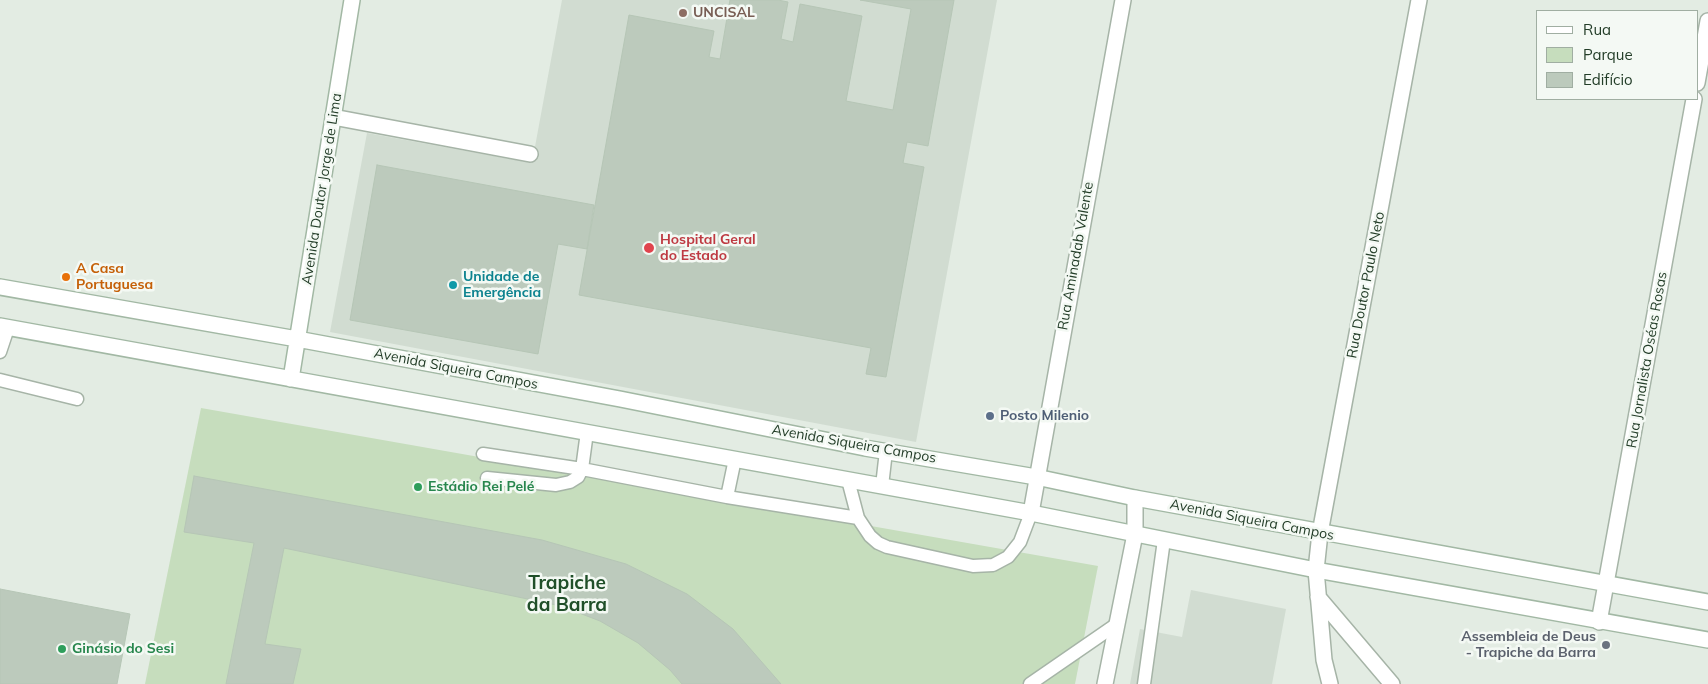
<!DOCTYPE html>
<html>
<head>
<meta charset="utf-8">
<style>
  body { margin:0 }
  #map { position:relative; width:1708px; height:684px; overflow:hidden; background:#e3ece3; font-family:Mulish,sans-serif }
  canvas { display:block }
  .legend { position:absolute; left:1536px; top:10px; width:162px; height:90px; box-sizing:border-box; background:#f4f9f4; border:1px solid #a0aea2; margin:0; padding:6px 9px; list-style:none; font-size:15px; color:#233d28 }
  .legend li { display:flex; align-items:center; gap:10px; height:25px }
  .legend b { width:25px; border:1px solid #a0aea2 }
</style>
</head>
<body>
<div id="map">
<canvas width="1708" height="684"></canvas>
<ul class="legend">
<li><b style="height:6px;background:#fff"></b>Rua</li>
<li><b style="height:14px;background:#c6ddbd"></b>Parque</li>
<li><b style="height:14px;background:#bccabc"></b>Edifício</li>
</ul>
</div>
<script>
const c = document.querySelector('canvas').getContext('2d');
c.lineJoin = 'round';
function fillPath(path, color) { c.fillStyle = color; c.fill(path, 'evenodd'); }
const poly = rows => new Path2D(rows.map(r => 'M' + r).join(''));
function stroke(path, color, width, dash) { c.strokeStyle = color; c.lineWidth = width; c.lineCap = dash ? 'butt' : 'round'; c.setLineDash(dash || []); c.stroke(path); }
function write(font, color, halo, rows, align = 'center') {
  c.font = font + ' Mulish,sans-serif'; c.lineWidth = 5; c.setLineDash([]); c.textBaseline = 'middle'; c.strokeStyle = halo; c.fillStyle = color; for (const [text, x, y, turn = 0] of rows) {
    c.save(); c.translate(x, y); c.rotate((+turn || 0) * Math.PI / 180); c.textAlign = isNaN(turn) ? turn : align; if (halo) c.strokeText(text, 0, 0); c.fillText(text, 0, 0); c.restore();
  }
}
fillPath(poly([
  [562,0,997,0,916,442,330,332,367,133,532,163],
  [1191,590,1286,609,1272,684,1130,684,1140,629,1182,637]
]), '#d1dcd1');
fillPath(poly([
  [201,408,1098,566,1075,684,145,684]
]), '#c6ddbd');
const building = poly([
  [730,0,778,0,788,2,781,39,793,42,800,4,862,16,846,101,893,110,911,9,860,0,954,0,928,146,907,142,903,163,924,167,886,377,866,374,871,348,579,295,629,15,714,31,709,57,720,59,730,0],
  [377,165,594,205,587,249,558,244,538,354,350,320,377,165],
  [194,476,542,540,626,564,687,594,733,629,781,684,682,684,670,670,638,643,600,621,561,606,284,548,265,644,301,649,293,684,226,684,254,543,184,532,194,476],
  [0,589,130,614,117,684,0,684,0,589]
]);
fillPath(building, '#bccabc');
stroke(building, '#b6c6b6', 1);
const lane = poly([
  [0,352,8,328],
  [0,380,77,399],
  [483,454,582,469,727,497,858,518],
  [487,478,556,485,570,482,578,477,582,469,587,432],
  [848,480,858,518,870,536,878,543,887,547,973,566,993,565,1008,557,1020,542,1031,513],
  [882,486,886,451],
  [727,497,735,459],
  [1030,684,1117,624],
  [1144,684,1164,540]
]);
const street = poly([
  [1697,83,1708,21],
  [333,117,530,154],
  [1031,513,1123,0],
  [1318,597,1392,684],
  [1599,622,1694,99],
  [1105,684,1135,534,1135,498],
  [1330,684,1324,660,1316,570,1320,533,1419,0]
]);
const secondary = poly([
  [0,287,297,339,620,399,865,448,1036,477,1135,498,1708,602],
  [0,326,1031,513,1316,570,1708,640],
  [291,379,352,0]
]);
stroke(lane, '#a6b4a7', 15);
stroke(street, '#a6b4a7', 18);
stroke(secondary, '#a2b8a4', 18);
stroke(lane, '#fff', 12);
stroke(street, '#fff', 15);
stroke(secondary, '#fff', 15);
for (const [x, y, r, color] of [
  [683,13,5,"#8d6e63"],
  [649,248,6,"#e0444e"],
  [66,277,5,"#e8710a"],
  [453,285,5,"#0f9aa8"],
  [990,416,5,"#5c6f8a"],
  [418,487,5,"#2e9e5b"],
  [1606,645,5,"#6b7280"],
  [62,649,5,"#2e9e5b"]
]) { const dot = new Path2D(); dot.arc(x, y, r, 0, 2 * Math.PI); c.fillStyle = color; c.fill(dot); stroke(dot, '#f4f9f4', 2); }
write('bold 14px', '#785e54', '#f4f9f4', [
  ["UNCISAL",693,13]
], 'left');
write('14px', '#233d28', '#f4f9f4', [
  ["Avenida Doutor Jorge de Lima",322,189,-81],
  ["Rua Aminadab Valente",1076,256,-80],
  ["Rua Doutor Paulo Neto",1366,285,-79],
  ["Rua Jornalista Oséas Rosas",1647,360,-80],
  ["Avenida Siqueira Campos",456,369,11],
  ["Avenida Siqueira Campos",854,444,10],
  ["Avenida Siqueira Campos",1252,520,11]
]);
write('bold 14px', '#be3a42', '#f4f9f4', [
  ["Hospital Geral",660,240],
  ["do Estado",660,256]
], 'left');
write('bold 14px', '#c56008', '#f4f9f4', [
  ["A Casa",76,269],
  ["Portuguesa",76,285]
], 'left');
write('bold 14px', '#0d838f', '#f4f9f4', [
  ["Unidade de",463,277],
  ["Emergência",463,293]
], 'left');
write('bold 14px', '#4e5e75', '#f4f9f4', [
  ["Posto Milenio",1000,416]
], 'left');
write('bold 14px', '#27864d', '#f4f9f4', [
  ["Estádio Rei Pelé",428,487],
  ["Ginásio do Sesi",72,649]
], 'left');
write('bold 14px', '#5b616d', '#f4f9f4', [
  ["Assembleia de Deus",1596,637],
  ["- Trapiche da Barra",1596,653]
], 'right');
write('bold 19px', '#204f29', '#f4f9f4', [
  ["Trapiche",567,583],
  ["da Barra",567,605]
]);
</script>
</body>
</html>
